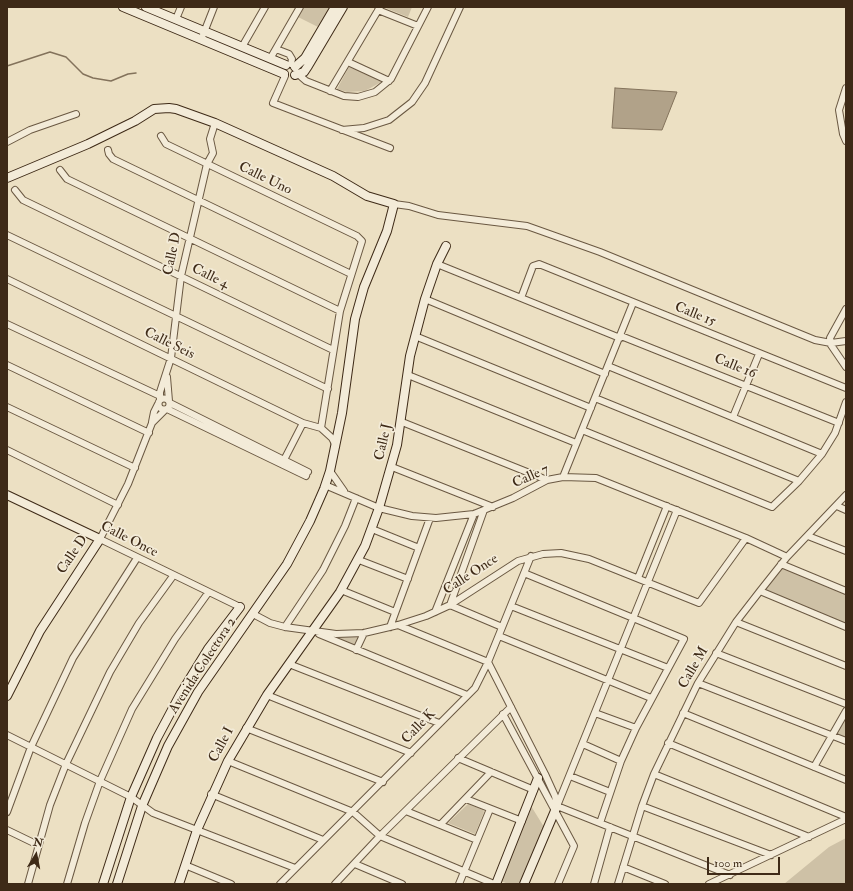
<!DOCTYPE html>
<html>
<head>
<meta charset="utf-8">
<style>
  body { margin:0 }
  #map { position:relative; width:853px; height:891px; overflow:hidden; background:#ece0c3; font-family:"IM FELL Double Pica",serif }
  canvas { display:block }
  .frame { position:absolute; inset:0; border:8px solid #3e2a17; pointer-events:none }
  .north { position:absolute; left:16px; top:835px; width:40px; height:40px; -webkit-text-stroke:3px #f3ebd8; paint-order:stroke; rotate:10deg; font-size:11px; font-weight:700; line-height:16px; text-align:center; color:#3e2a17 }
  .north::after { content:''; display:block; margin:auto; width:14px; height:18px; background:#3e2a17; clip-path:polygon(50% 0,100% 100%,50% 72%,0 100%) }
  .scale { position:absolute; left:707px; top:857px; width:73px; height:18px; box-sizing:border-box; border:2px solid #3e2a17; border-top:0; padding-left:5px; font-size:12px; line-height:14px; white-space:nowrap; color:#3e2a17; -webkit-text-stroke:3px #f3ebd8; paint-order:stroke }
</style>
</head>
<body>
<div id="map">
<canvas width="853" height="891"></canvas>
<div class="frame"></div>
<div class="north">N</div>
<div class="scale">100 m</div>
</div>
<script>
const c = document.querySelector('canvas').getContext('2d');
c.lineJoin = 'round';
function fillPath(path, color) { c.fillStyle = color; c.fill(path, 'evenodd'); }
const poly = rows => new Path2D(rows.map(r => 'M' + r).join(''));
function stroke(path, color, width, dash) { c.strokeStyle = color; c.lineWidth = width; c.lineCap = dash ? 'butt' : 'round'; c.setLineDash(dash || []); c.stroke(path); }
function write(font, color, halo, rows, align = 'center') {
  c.font = font + ' "IM FELL Double Pica",serif'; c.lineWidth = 3.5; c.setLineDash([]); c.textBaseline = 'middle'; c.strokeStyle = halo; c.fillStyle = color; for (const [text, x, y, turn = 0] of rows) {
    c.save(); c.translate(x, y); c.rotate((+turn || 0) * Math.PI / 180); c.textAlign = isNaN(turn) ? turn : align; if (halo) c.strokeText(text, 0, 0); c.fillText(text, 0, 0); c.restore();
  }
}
fillPath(poly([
  [304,7,330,7,318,27,298,17],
  [383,7,412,7,408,17],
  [349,67,383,81,365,91,347,92,337,89],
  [781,567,846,593,846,624,763,589],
  [357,636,359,637,355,647,340,641,340,639,341,637],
  [846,714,846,739,834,734],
  [468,804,483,810,484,812,475,834,448,823],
  [531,806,544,827,520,884,508,884,501,881],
  [846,838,846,884,784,884,829,847]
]), '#cec1a6');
const water = poly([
  [615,88,677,92,662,130,612,128,615,88]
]);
fillPath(water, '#b1a289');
stroke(water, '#83725b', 1);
stroke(poly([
  [7,66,50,52,66,57,83,74,93,78,111,81,128,74,136,73]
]), '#83725b', 1.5);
const street = poly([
  [378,10,418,26],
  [176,19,181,7],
  [203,35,214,7],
  [242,47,265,7],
  [276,49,289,54,292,59,291,64],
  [270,59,300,7],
  [348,62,389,81],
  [298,74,306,81,344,96,358,97,375,92,391,79,428,7],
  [285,76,273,103,390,148],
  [846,88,839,110,843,134,846,141],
  [330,91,380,7],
  [342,130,364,128,389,120,412,102,425,83,460,7],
  [161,136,166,144,357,236,362,241,340,311,321,428],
  [7,142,30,130,76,114],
  [108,150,109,154,113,159,351,274],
  [60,170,67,179,340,311],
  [15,190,23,200,333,350],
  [394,204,409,206,438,215,527,226,600,252,815,340,831,343,846,341],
  [7,235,328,389],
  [437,264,620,338],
  [7,279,303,423,321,428,332,438,336,446],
  [521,298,533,266,539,264,846,388],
  [425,299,605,374],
  [846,309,830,338,831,345,846,367],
  [7,324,160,396],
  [415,336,591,408],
  [621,336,839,423],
  [7,365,149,433],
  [608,366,822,454],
  [408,375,576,443],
  [167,377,169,401],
  [595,398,799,481],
  '158.5 404a5.5 5.5 0 1 1 11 0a5.5 5.5 0 1 1-11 0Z',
  [160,400,160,392,171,358,181,276,207,164,213,153,210,139,215,123],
  [170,403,308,472],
  [7,407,135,468],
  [167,409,306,476],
  [165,410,152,423,128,484,100,539,240,607],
  [733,417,759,354],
  [152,422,154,412,158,404],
  [402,422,547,480],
  [582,430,772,507,799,481,822,454,835,433,846,402],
  [7,450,118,505],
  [284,460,303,423],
  [392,467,493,507],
  [330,471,344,491],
  [563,477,633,303],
  [325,485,379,508,412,516,436,518,474,514,513,498,547,480,563,477,596,478,746,538,787,557],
  [837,506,846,510],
  [484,510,450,605,502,627],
  [372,529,419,548],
  [808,536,846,551],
  [359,560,408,579],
  [781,564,846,591],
  [524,573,684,639,636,728,621,761,600,823],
  [638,578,667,506],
  [341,590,395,612],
  [760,591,846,627],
  [511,606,668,668],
  [435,612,474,514],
  [253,614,270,623,285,627,336,634,364,633,398,625,426,616,450,605,518,561,543,554,561,553,589,559,699,603,746,538],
  [736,622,846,666],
  [398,625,488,662,545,774,555,796,557,805],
  [285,627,323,570,345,526,356,498],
  [390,627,430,518],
  [319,634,467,695],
  [499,636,651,698],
  [356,650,364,633],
  [716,653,846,704],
  [289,664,439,723],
  [698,683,846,741],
  [267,695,411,753],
  [595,713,636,728],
  [683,713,846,780],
  [503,714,574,846,558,884],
  [246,728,383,782],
  [7,735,131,797,153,813,295,868],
  [668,743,846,817],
  [583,744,621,761],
  [458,758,534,790],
  [228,761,353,812,380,836,494,884],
  [814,767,846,711],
  [654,774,809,837],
  [570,776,610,792],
  [211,794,323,840],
  [466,799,522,821],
  [557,806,677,510],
  [557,806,730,875],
  [642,806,771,855],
  [406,811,477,840],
  [7,812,31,747,73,658,137,558],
  [441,824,491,772],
  [7,830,38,845],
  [355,864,402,884],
  [185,865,231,884],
  [623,867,665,884],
  [28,884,50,805,66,764,110,672,139,623,173,576],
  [67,884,85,823,100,781,132,709,175,639,208,593],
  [280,884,475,688,488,662,531,556],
  [335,884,380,836,511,707],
  [459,884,490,809],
  [594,884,610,827],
  [618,884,642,806,654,774,698,683,736,622,760,591,787,557,846,495],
  [709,884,846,819]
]);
const secondary = poly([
  [123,7,284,74],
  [146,7,286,65],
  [295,67,305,58,335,7],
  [295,75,304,72,308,66,343,7],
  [7,178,88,144,135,121,154,109,169,108,176,109,215,123,333,176,367,196,394,204,387,231,364,287,355,319,342,413,330,471,324,489,310,521,287,564,198,692,168,746,142,806,117,884],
  [7,495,100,539,40,631,7,696],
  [103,884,131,797,157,738,181,693,208,649,240,607],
  [179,884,197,830,228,761,267,695,340,592,365,546,379,508,397,445,410,356,425,299,437,264,446,246],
  [496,884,538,778],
  [524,884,557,806]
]);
stroke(street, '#6a5842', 8);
stroke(secondary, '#3e2a17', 10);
stroke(street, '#f3ebd8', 6);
stroke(secondary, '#f3ebd8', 8);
write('14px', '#3e2a17', '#f3ebd8', [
  ["Calle Uno",265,179,26],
  ["Calle D",173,254,-78],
  ["Calle 4",210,277,26],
  ["Calle 15",695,315,22],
  ["Calle Seis",169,344,26],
  ["Calle 16",735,367,22],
  ["Calle J",384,442,-77],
  ["Calle 7",531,477,-24],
  ["Calle Once",129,540,27],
  ["Calle D",73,555,-56],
  ["Calle Once",471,575,-33],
  ["Avenida Colectora 2",203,666,-57],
  ["Calle M",694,668,-60],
  ["Calle K",419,727,-46],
  ["Calle I",222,745,-62]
]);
</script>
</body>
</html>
